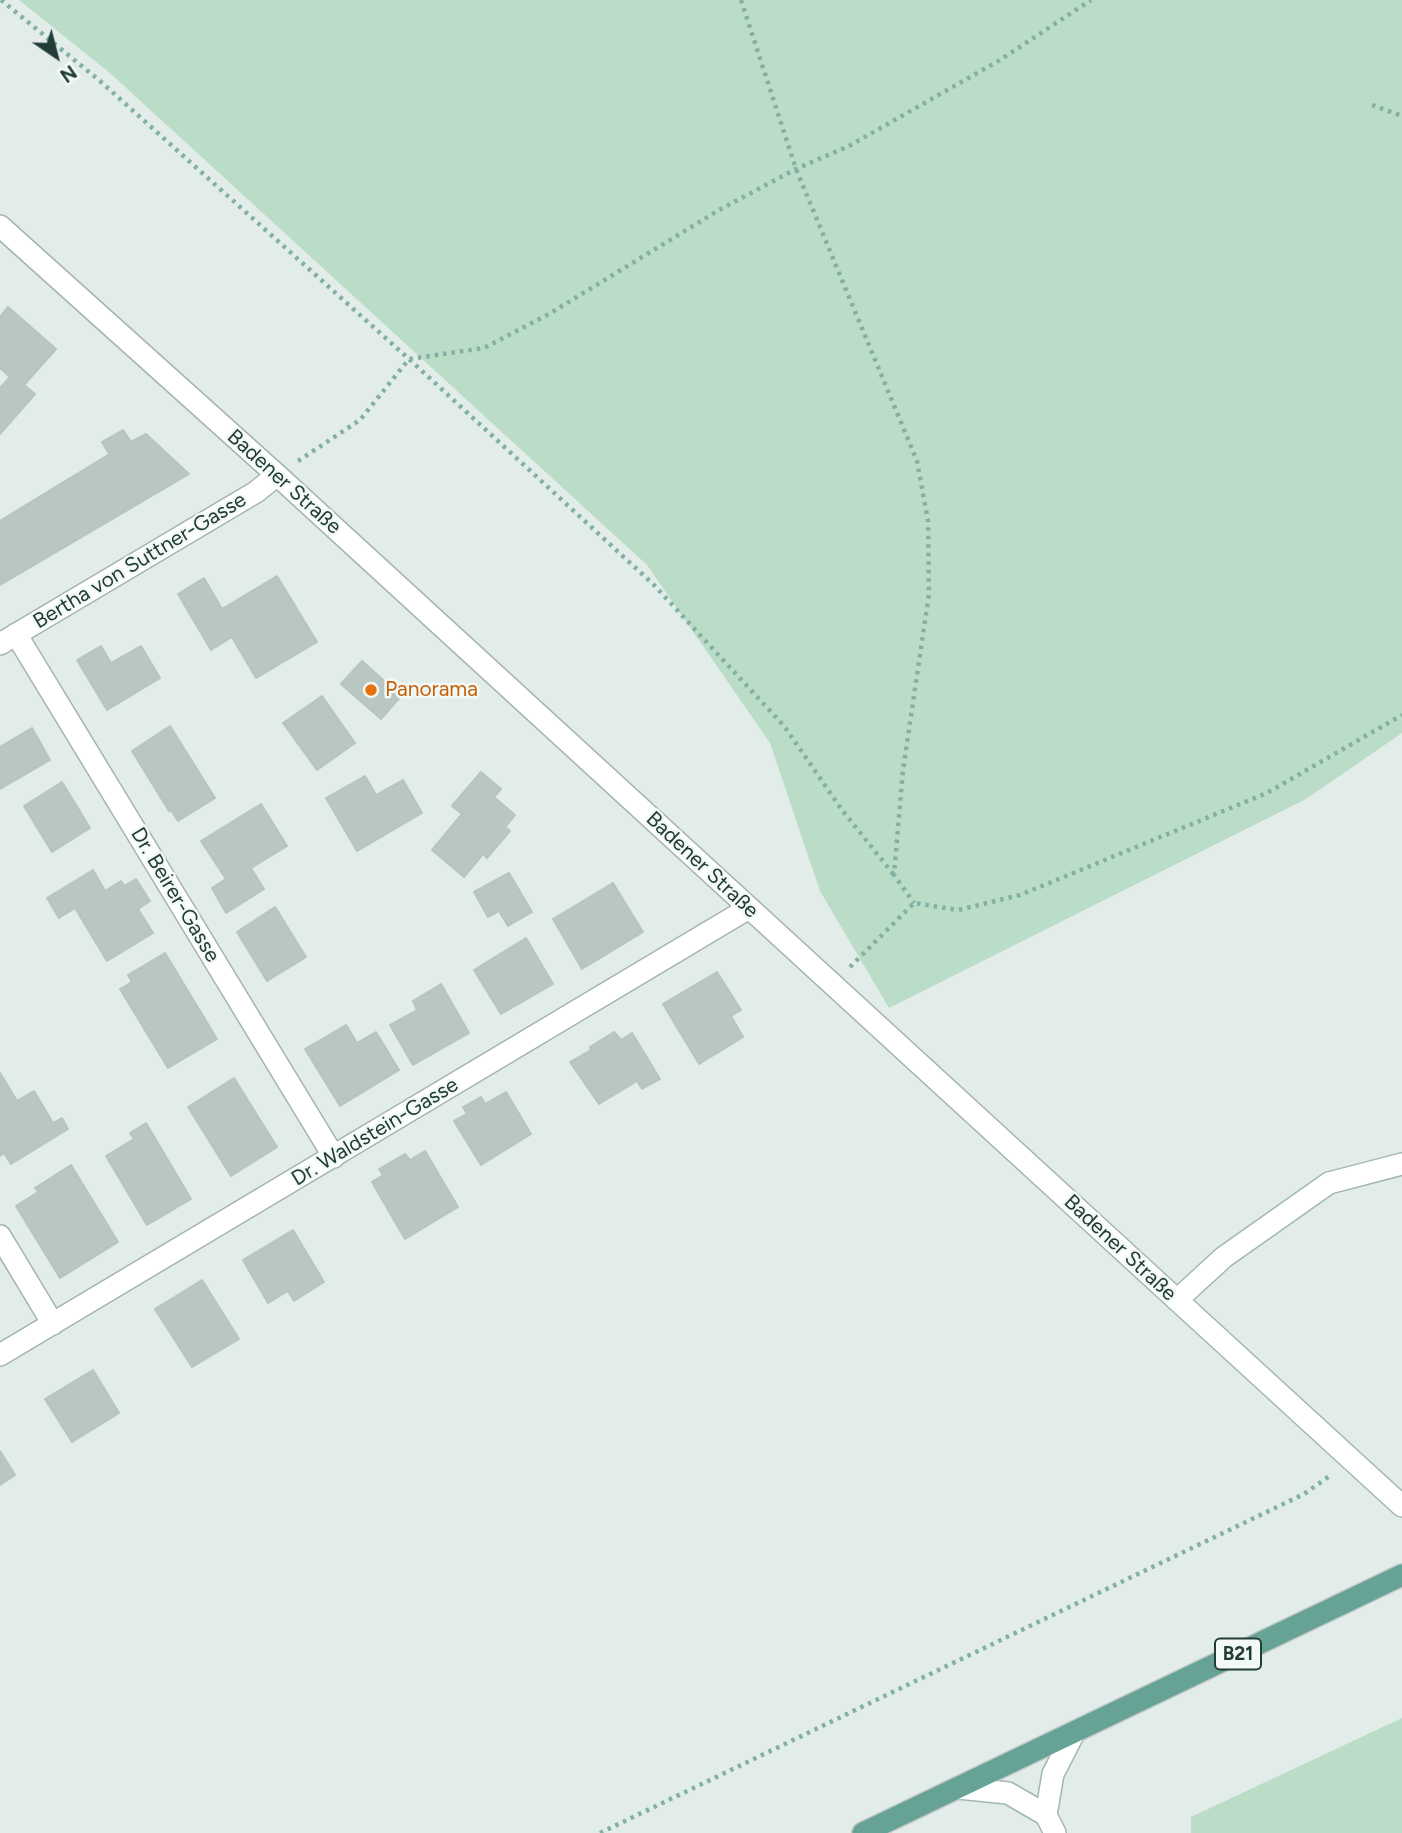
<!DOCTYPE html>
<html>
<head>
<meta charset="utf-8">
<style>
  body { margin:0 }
  #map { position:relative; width:1402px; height:1833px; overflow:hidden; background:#e2ece9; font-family:Figtree,sans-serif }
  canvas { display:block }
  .north { position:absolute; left:21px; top:21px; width:70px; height:70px; -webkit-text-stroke:5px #f3f9f6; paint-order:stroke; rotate:145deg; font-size:19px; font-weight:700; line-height:28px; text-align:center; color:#223d38 }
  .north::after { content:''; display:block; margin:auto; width:24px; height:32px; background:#223d38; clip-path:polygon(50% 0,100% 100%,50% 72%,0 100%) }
</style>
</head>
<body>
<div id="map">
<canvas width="1402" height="1833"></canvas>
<div class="north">N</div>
</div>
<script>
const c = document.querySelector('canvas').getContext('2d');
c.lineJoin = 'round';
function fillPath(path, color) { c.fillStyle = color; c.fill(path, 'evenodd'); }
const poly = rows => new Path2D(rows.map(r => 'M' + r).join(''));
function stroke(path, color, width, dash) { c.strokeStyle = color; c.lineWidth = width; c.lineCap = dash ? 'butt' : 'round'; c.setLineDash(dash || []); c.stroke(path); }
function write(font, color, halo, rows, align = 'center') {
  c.font = font + ' Figtree,sans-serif'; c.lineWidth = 5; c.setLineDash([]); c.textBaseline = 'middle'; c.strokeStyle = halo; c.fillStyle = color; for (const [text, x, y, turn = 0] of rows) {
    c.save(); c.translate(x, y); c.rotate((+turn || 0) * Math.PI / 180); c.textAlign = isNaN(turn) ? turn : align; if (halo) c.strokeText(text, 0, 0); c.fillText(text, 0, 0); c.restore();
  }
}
fillPath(poly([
  [19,0,1402,0,1402,733,1306,799,889,1008,820,891,770,743,647,565,111,74],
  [1402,1718,1402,1833,1191,1833,1191,1817]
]), '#bbddc7');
const building = poly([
  [8,307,56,349,24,385,35,394,0,434,0,388,10,377,0,368,0,317,8,307],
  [123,430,131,442,146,434,189,474,138,504,102,442,123,430],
  [108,455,138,504,0,585,0,521,108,455],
  [277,576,317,642,256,678,232,637,211,650,178,594,204,578,222,609,277,576],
  [101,646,111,663,141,646,160,678,107,710,77,660,101,646],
  [362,661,401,696,381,719,341,684,362,661],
  [322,696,355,743,317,770,283,723,322,696],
  [170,726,215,798,178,821,171,810,169,811,132,751,170,726],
  [32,728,50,760,0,789,0,747,32,728],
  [481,772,501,789,494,797,515,815,505,827,510,831,487,858,483,854,464,877,432,850,462,814,452,806,481,772],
  [365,776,376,795,403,780,422,813,357,851,326,798,365,776],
  [62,782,90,828,52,852,24,806,62,782],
  [261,804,287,846,251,868,264,889,226,913,212,888,226,879,201,841,261,804],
  [93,870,105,891,121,881,124,886,136,879,150,901,138,909,153,933,107,961,75,908,59,918,47,898,93,870],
  [509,873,532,912,508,926,499,911,488,917,474,892,509,873],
  [613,883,643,932,582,969,553,919,613,883],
  [275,907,306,957,267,981,237,932,275,907],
  [526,938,553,984,501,1014,474,970,526,938],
  [165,953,217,1039,168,1068,120,989,132,982,128,975,165,953],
  [717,972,741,1010,731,1016,743,1037,699,1064,663,1004,717,972],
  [441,984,469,1033,413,1065,390,1025,417,1010,413,1001,441,984],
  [346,1025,357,1043,376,1032,399,1070,340,1106,305,1049,346,1025],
  [614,1032,621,1040,632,1033,660,1079,642,1089,637,1081,599,1104,570,1062,591,1050,590,1047,614,1032],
  [0,1073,17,1101,34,1091,53,1123,62,1118,68,1129,11,1164,4,1153,0,1156,0,1073],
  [234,1078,277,1147,231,1176,188,1107,234,1078],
  [506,1092,531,1134,481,1165,454,1121,467,1114,463,1107,481,1097,485,1104,506,1092],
  [146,1123,191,1199,147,1225,106,1156,134,1139,130,1133,146,1123],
  [425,1151,458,1207,405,1239,372,1182,383,1175,379,1169,405,1154,410,1160,425,1151],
  [71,1165,118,1242,60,1278,16,1206,38,1192,35,1188,71,1165],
  [293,1230,324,1282,294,1301,288,1291,268,1303,243,1260,293,1230],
  [202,1280,239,1339,192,1367,155,1309,202,1280],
  [93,1370,119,1413,72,1442,45,1399,93,1370],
  [0,1451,15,1475,0,1485,0,1451]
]);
fillPath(building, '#b8c7c2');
stroke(building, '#b5c6c0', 2);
const minor = poly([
  [16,634,334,1157],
  [0,644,256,492,277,475],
  [0,1236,53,1324],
  [0,1355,749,908]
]);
const tertiary = poly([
  [0,226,277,475,1177,1300]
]);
const secondary = poly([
  [1402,1164,1329,1183,1224,1257,1177,1300,1402,1506],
  [958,1788,1008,1793,1046,1815,1055,1833],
  [1046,1815,1053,1774,1074,1733]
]);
const primary = poly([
  [863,1833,1402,1575]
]);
stroke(minor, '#a5b4b0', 24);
stroke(tertiary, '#a5b4b0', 24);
stroke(secondary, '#a1b8b1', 24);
stroke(primary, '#c1c9c7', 24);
stroke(poly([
  [1,0,100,81,409,359,653,584,784,726,842,810,894,875],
  [741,0,796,169,917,461,928,521,929,594,903,770,894,875,914,903],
  [1372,105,1402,116],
  [298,461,360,420,409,359,484,348,549,314,719,210,796,169,849,146,1000,60,1091,0],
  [850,967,914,903,958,910,1020,895,1267,793,1402,715],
  [600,1833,1304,1494,1331,1475]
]), '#83b0a5', 4.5, [3.5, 5]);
stroke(minor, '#fff', 21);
stroke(tertiary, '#fff', 21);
stroke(secondary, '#fff', 21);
stroke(primary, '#67a297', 21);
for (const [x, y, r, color] of [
  [371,690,7,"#e8710a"]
]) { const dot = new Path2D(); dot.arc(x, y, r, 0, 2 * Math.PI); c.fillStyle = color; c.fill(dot); stroke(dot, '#f3f9f6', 2.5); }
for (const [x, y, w] of [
  [1238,1654,46]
]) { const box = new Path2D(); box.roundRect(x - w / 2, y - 15.5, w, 31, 5); c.fillStyle = '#f3f9f6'; c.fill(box); stroke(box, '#223d38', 2); }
write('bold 19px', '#223d38', null, [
  ["B21",1238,1654]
]);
write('21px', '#223d38', '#f3f9f6', [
  ["Badener Straße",284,482,42],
  ["Bertha von Suttner-Gasse",140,561,-31],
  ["Badener Straße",702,865,43],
  ["Dr. Beirer-Gasse",175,895,59],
  ["Dr. Waldstein-Gasse",375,1132,-31],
  ["Badener Straße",1120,1248,43]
]);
write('21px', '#c56008', '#f3f9f6', [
  ["Panorama",385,690]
], 'left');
</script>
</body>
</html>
